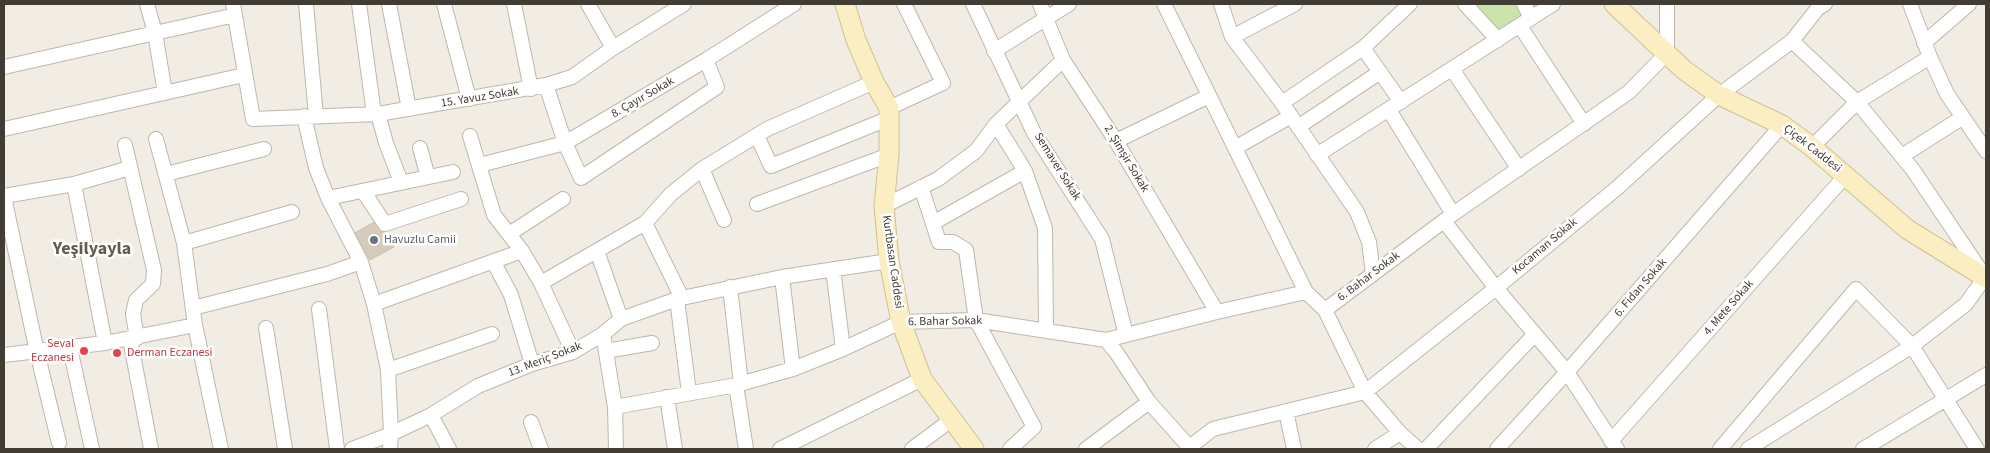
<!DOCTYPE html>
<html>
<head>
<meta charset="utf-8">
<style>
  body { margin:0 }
  #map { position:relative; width:1990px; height:453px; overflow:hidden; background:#f1ede4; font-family:"Source Sans 3",sans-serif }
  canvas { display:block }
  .frame { position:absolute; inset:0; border:5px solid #423d34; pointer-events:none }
</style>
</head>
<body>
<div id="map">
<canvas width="1990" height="453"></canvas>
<div class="frame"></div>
</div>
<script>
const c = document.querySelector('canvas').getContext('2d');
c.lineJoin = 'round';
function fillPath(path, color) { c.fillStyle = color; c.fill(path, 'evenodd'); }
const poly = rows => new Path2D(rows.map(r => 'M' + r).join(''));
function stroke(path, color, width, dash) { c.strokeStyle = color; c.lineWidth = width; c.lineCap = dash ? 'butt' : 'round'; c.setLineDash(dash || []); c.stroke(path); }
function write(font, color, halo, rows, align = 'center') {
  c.font = font + ' "Source Sans 3",sans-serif'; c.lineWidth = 5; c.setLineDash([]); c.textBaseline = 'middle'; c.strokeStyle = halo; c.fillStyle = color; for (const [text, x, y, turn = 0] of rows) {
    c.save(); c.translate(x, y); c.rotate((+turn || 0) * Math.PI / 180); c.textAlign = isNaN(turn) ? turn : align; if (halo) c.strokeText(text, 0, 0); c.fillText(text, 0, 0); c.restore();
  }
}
fillPath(poly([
  [1471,4,1543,4,1498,35]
]), '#cbe4ae');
const building = poly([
  [378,220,394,247,370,260,355,233,378,220]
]);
fillPath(building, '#d5cbbd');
stroke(building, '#ccc0ad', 1);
const minor = poly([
  [147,4,155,33,165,93],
  [233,4,253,119,378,114,546,85,572,77,613,48,684,4],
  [306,4,316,116],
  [359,4,374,114],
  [389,4,409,109],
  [444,4,469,99],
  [514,4,531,89],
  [588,4,613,48],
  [973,4,1034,133,1102,239,1126,335],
  [1040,4,1063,60,1116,141,1217,312],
  [1164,4,1306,292],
  [1221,4,1232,37,1282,103,1357,212,1369,242,1373,274],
  [1465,4,1498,40],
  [1524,4,1531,18],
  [1910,4,1930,57,1947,94,1986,151],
  [1520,26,1584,124],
  [1232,37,1295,4],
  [1924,43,1969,4],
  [1363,48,1401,102],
  [994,51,1069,4],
  [4,67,235,15],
  [1452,69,1519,169],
  [546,85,565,143,581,178,717,87,706,60],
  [1282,103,1363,48,1410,4],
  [889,108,943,83,904,4],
  [1389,110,1453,214],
  [378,114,386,143,401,182],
  [304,116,316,168,328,198,361,262,374,304,388,370,391,434,390,449],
  [996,124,1025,171,1045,228,1046,329],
  [1298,127,1380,72],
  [4,129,244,75],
  [470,136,494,215,522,251,541,283,573,352],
  [757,136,771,166,890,118],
  [156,139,184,243,195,325,221,449],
  [1116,141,1209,96],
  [125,145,154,270,153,284,136,300,133,314,137,338],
  [1812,147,1857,102,1930,57],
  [420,148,428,177],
  [1235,148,1291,116],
  [1317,155,1553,4],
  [1902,156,1963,117],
  [480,165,565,143,706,60,794,4],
  [702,169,724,220],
  [166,174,264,149],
  [74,184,105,343],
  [921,187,939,242,953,242,966,250,976,320,1034,427,1010,449],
  [363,191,385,224,461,199],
  [4,196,74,184,130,168],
  [4,197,37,352,59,443],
  [328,198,453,172],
  [757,204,889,155],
  [884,206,938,179,976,151,996,124,1063,60],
  [1444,221,1496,288,1567,372,1617,449],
  [645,223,682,298],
  [933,223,1025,171],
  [509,234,563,199],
  [184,243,292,212],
  [597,251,621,319],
  [493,261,511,295,532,364],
  [833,269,843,349],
  [782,277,793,369],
  [541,283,645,223,671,194,702,169,767,129,874,82],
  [730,287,741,384],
  [677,299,689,393],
  [374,304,522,251],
  [193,308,327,274,361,262],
  [319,309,337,449],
  [1325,310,1453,214,1629,92,1667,53,1667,4],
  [266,328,285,449],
  [603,334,615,407,616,449],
  [130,339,151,449],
  [1106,340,1116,352,1149,402,1191,449],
  [70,348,92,449],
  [606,351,652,343],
  [4,355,105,343,195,325],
  [388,370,492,334],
  [736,385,746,449],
  [667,397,675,449],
  [615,407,736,385,793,369,843,349,901,322,976,320,1106,340,1217,312,1306,292,1325,310,1365,392,1400,433,1418,449],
  [1286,411,1294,449],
  [431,415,449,449],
  [531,422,541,449],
  [1611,441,1846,175],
  [352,449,391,434,431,415,478,386,532,364,573,352,603,334,621,319,677,299,782,277,889,261],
  [780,449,922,379],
  [912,449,951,420],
  [1086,449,1149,402],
  [1187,449,1213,429,1365,392,1496,288,1617,188,1719,95,1792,41,1818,8,1825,4],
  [1375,449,1400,433],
  [1426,449,1535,334],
  [1497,449,1567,372,1782,125],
  [1720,449,1856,289,1912,346,1977,449],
  [1748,449,1912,346,1966,304,1985,277,1913,170,1857,102,1792,41],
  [1863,449,1986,375]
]);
const secondary = poly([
  [845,4,856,40,874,82,889,108,889,155,884,206,889,261,901,322,922,379,974,449],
  [1614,4,1684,70,1719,95,1782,125,1812,147,1907,229,1986,278]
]);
stroke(minor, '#bfb7aa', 16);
stroke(secondary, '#cfc095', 21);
stroke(minor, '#fff', 14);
stroke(secondary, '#fceec3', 19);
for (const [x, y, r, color] of [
  [374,240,5,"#6b7280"],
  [84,351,5,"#e0444e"],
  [117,353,5,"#e0444e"]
]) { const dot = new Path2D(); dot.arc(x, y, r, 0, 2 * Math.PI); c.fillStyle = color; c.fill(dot); stroke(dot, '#fff', 2); }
write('12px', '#423d34', '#fff', [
  ["15. Yavuz Sokak",480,98,-9],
  ["8. Çayır Sokak",643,98,-30],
  ["Çiçek Caddesi",1812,149,38],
  ["2. Şimşir Sokak",1126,159,59],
  ["Semaver Sokak",1057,167,58],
  ["Kocaman Sokak",1545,247,-40],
  ["Kurtbasan Caddesi",892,262,82],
  ["6. Bahar Sokak",1369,277,-37],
  ["6. Fidan Sokak",1641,288,-49],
  ["4. Mete Sokak",1729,308,-49],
  ["6. Bahar Sokak",945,322,-1],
  ["13. Meriç Sokak",545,360,-21]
]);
write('12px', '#5b616d', '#fff', [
  ["Havuzlu Camii",384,240]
], 'left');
write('12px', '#be3a42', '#fff', [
  ["Seval",74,344],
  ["Eczanesi",74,358],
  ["Derman Eczanesi",127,353,"left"]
], 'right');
write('bold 18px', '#655b4c', '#fff', [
  ["Yeşilyayla",92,250]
]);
</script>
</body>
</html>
